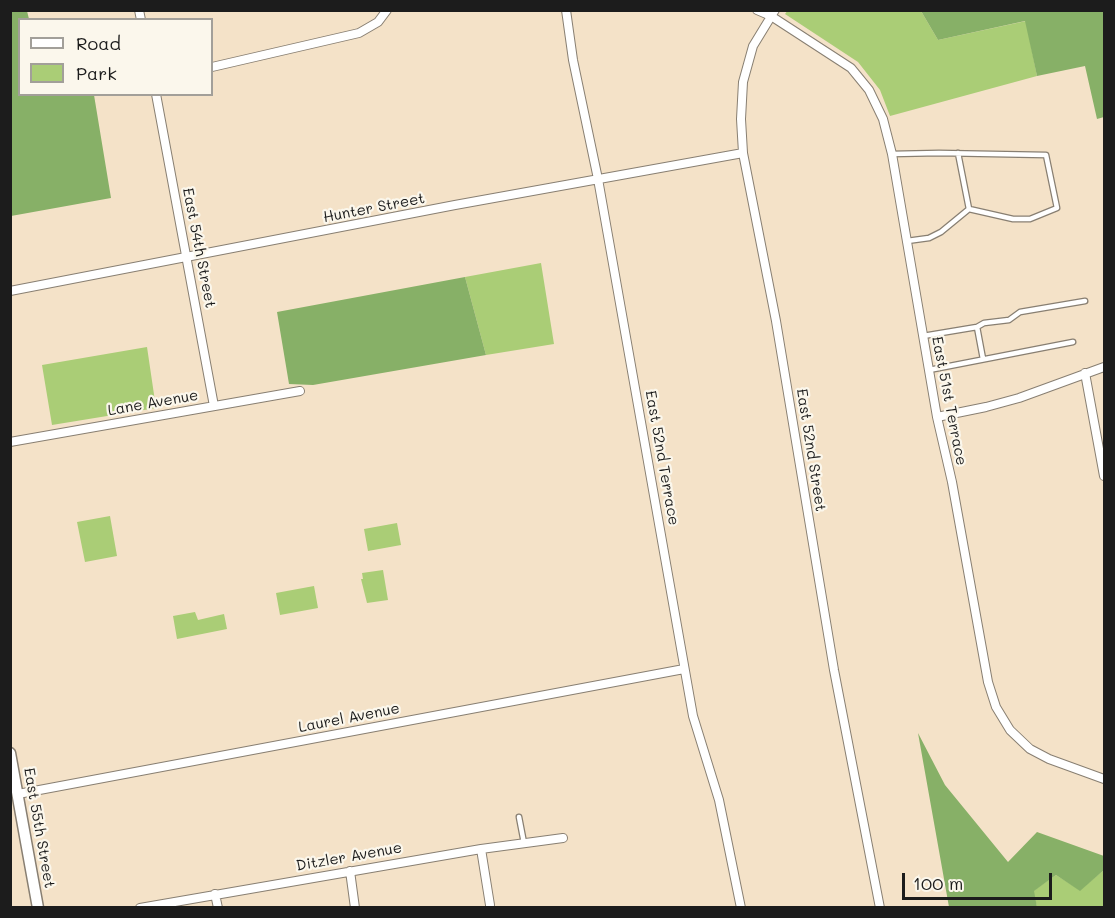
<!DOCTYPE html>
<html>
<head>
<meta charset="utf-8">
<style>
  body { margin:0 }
  #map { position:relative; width:1115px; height:918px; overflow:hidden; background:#f4e2c8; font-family:Mali,sans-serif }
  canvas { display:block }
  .frame { position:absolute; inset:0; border:12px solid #1c1c1c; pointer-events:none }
  .legend { position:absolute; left:18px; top:18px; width:195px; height:78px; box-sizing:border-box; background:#fbf7ec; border:2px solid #a29f99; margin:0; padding:8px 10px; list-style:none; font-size:18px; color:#1c1c1c }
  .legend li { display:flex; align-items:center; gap:12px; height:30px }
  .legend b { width:30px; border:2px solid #a29f99 }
  .scale { position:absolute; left:902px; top:873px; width:150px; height:27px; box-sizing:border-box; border:3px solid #1c1c1c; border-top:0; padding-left:8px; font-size:18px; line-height:21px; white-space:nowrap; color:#1c1c1c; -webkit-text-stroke:4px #fbf7ec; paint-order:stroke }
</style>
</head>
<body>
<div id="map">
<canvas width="1115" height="918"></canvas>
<div class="frame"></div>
<ul class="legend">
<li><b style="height:8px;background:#fff"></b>Road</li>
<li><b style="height:16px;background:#aacd76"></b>Park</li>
</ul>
<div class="scale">100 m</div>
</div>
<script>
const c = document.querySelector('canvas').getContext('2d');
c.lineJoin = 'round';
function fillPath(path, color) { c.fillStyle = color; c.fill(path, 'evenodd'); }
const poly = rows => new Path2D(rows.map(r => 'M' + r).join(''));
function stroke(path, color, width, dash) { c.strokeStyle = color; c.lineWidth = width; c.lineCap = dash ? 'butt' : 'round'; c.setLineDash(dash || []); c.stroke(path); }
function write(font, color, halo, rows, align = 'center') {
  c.font = font + ' Mali,sans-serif'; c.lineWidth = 4.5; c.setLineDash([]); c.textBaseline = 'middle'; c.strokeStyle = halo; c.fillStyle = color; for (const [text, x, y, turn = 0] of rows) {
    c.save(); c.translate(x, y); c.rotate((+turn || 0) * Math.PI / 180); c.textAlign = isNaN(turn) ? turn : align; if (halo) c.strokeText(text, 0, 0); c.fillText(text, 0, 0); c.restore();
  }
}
fillPath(poly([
  [788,10,921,11,938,40,1026,21,1037,76,890,116,880,90,858,62,785,14],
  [541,263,554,344,486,355,465,277],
  [147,347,156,408,52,425,42,365],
  [110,516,117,556,85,562,77,522],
  [397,523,401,545,368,551,364,529],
  [383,570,388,600,367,603,361,579,363,579,362,573],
  [314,586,318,608,280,615,276,593],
  [195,612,198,620,224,614,227,629,177,639,173,616],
  [1104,870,1104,907,1037,907,1033,891,1056,875,1080,890]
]), '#aacd76');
fillPath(poly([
  [11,10,27,11,29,19,20,20,20,94,94,95,111,198,11,216],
  [921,11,1104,11,1104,117,1097,119,1085,66,1037,76,1025,21,938,40],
  [465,277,486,355,313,385,289,384,277,312],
  [918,733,945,785,1008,862,1037,832,1104,856,1104,870,1080,891,1056,875,1034,891,1037,907,949,907]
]), '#87b067');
const service = poly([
  [958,153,969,209],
  [892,154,939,153,1046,155,1057,208,1030,219,1013,219,969,209,941,232,929,238,907,241],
  [977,327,983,359],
  [923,336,977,327,984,323,1009,320,1020,312,1085,301],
  [929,370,1073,342],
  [519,817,524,843]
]);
const minor = poly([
  [139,10,141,20],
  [566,10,573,60,598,179,693,716,719,800,741,908],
  [757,10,771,16,851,68,869,90,883,119,892,154,937,417,952,482,988,682,996,707,1010,730,1030,749,1049,759,1104,779],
  [775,10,753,46,743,82,741,119,743,153,776,321,834,670,880,908],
  [212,67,359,33,378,22,387,10],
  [156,94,214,406],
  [10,291,455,205,743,153],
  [1085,373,1104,476],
  [937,417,986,407,1019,398,1104,367],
  [10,442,300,391],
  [18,794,684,669],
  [481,849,490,905],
  [350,871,355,908],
  [215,894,218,908],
  [140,908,481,849,563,838]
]);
const tertiary = poly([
  [10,753,38,908]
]);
stroke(service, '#887f72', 7);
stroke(minor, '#887f72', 10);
stroke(tertiary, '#887f72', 13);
stroke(service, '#fff', 4.5);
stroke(minor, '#fff', 8);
stroke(tertiary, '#fff', 10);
write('15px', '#1c1c1c', '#fbf7ec', [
  ["Hunter Street",374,208,-11],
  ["East 54th Street",199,248,79],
  ["East 51st Terrace",949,401,79],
  ["Lane Avenue",153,403,-10],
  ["East 52nd Street",811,450,81],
  ["East 52nd Terrace",662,458,80],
  ["Laurel Avenue",349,718,-11],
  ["East 55th Street",39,828,80],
  ["Ditzler Avenue",349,857,-10]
]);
</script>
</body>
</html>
